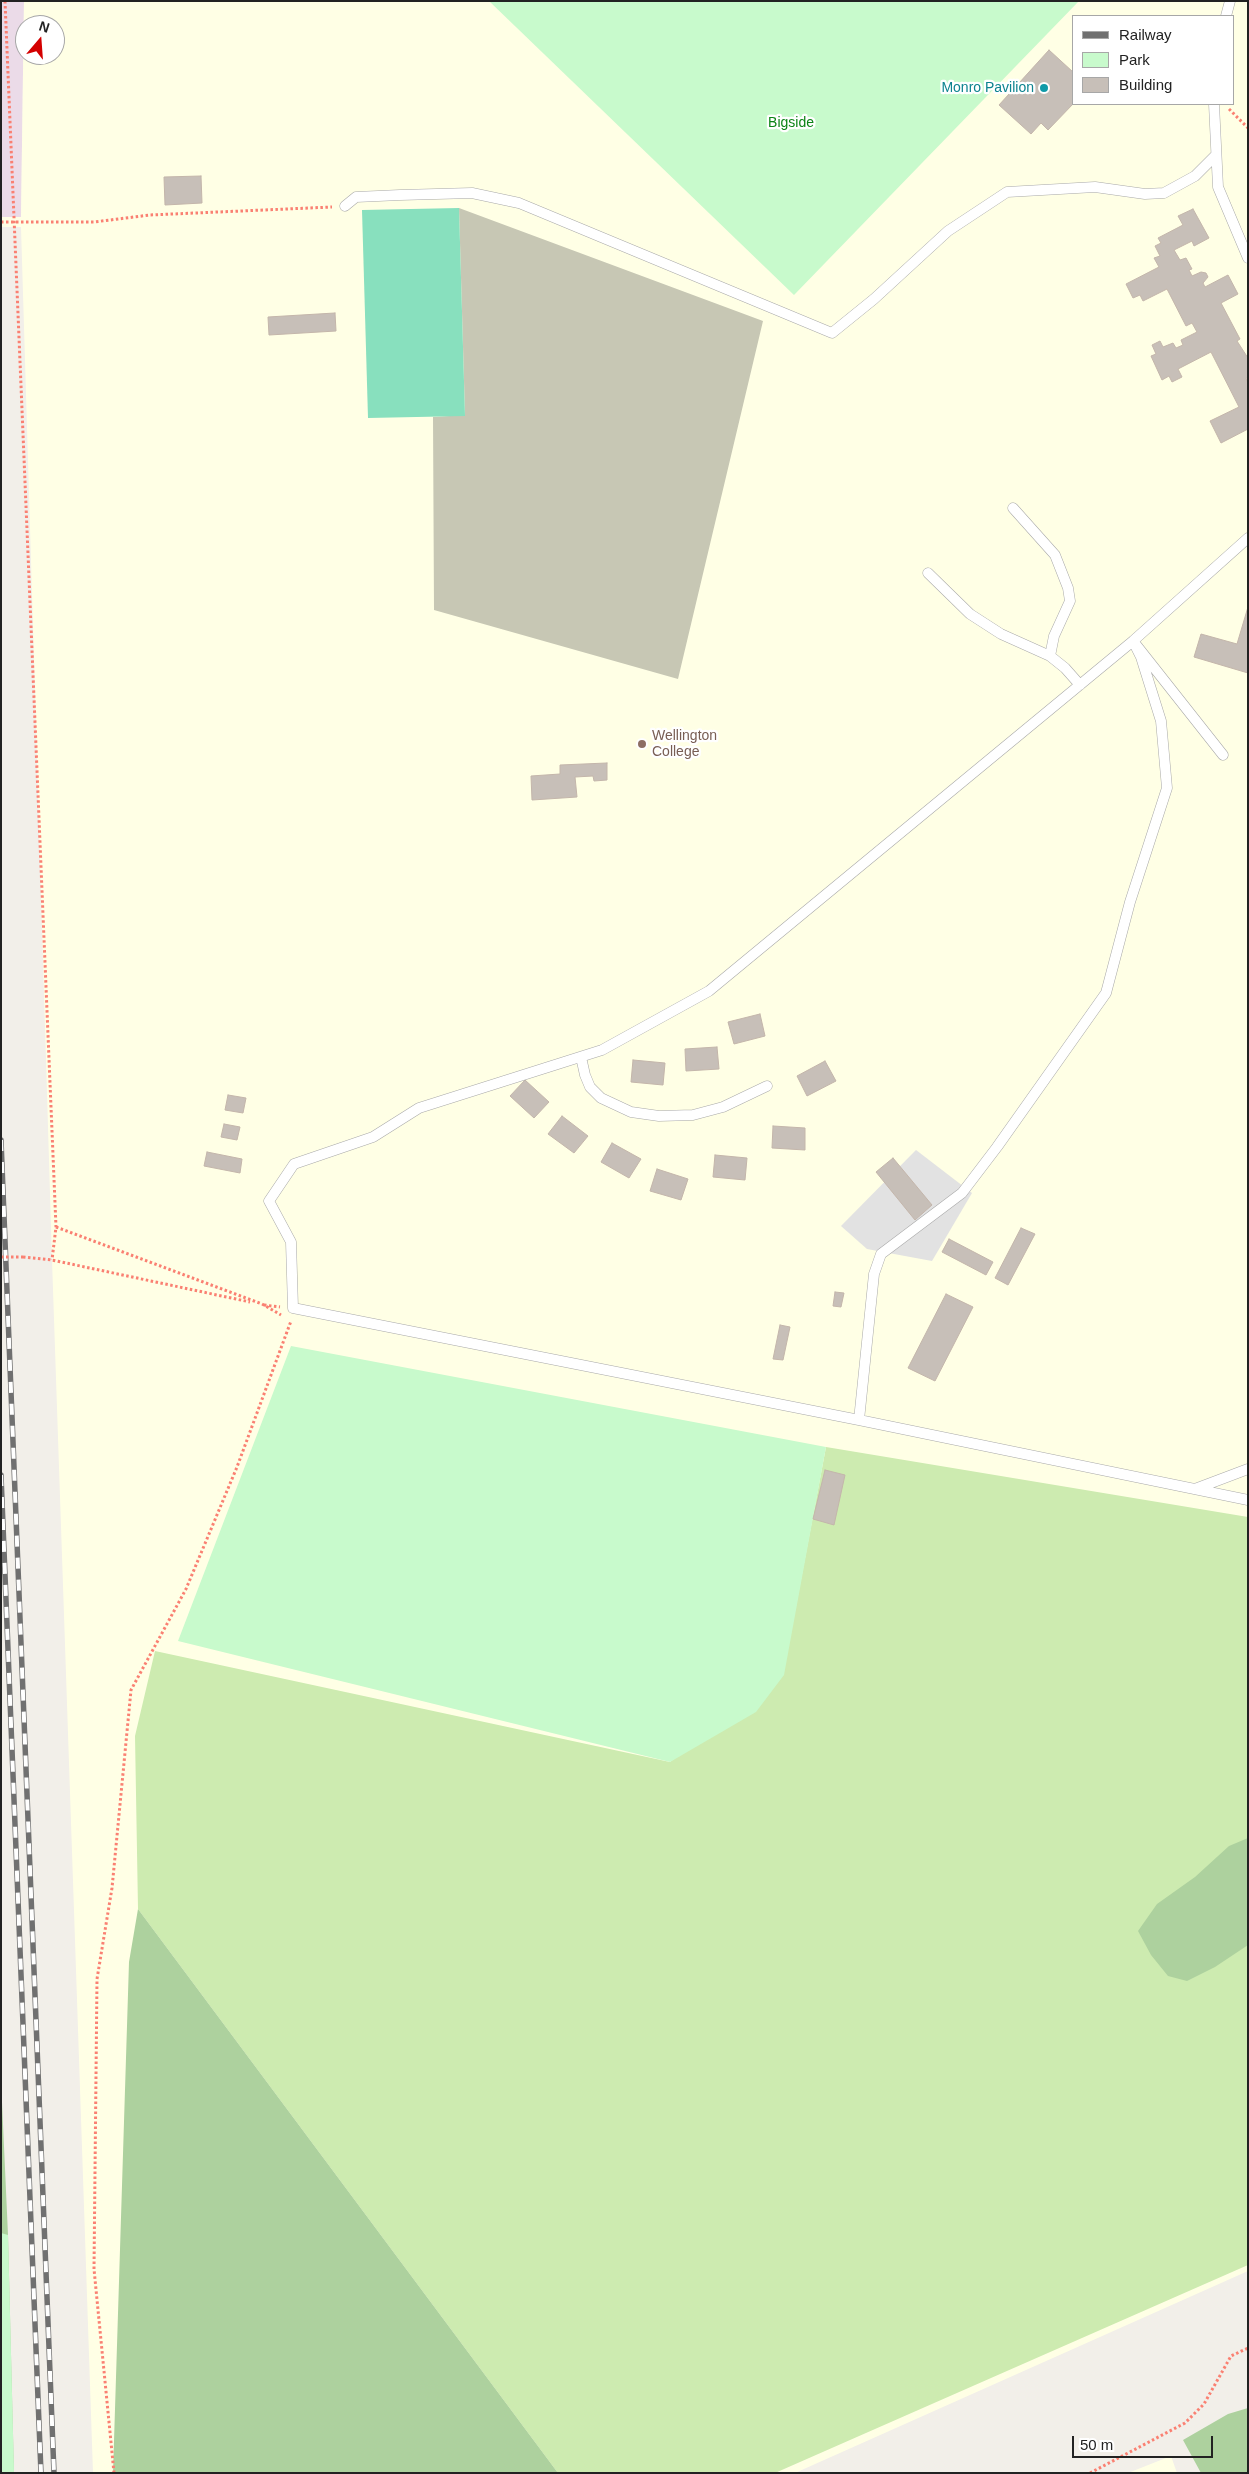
<!DOCTYPE html>
<html>
<head>
<meta charset="utf-8">
<style>
  body { margin:0 }
  #map { position:relative; width:1249px; height:2474px; overflow:hidden; background:#f2efe9; font-family:Helvetica,sans-serif }
  canvas { display:block }
  .frame { position:absolute; inset:0; border:2px solid #222; pointer-events:none }
  .legend { position:absolute; left:1072px; top:15px; width:162px; height:90px; box-sizing:border-box; background:#fff; border:1px solid #a7a7a7; margin:0; padding:6px 9px; list-style:none; font-size:15px; color:#222 }
  .legend li { display:flex; align-items:center; gap:10px; height:25px }
  .legend b { width:25px; border:1px solid #a7a7a7 }
  .north { position:absolute; left:15px; top:15px; width:50px; height:50px; box-sizing:border-box; background:#fff; border:1px solid #a7a7a7; border-radius:50%; rotate:18deg; font-size:14px; font-weight:700; line-height:20px; text-align:center; color:#222 }
  .north::after { content:''; display:block; margin:auto; width:18px; height:22px; background:#d40000; clip-path:polygon(50% 0,100% 100%,50% 72%,0 100%) }
  .scale { position:absolute; left:1072px; top:2436px; width:141px; height:22px; box-sizing:border-box; border:2px solid #222; border-top:0; padding-left:6px; font-size:15px; line-height:18px; white-space:nowrap; color:#222; -webkit-text-stroke:4px #fff; paint-order:stroke }
</style>
</head>
<body>
<div id="map">
<canvas width="1249" height="2474"></canvas>
<div class="frame"></div>
<ul class="legend">
<li><b style="height:6px;background:#707070"></b>Railway</li>
<li><b style="height:14px;background:#c8facc"></b>Park</li>
<li><b style="height:14px;background:#c7bfb8"></b>Building</li>
</ul>
<div class="north">N</div>
<div class="scale">50 m</div>
</div>
<script>
const c = document.querySelector('canvas').getContext('2d');
c.lineJoin = 'round';
function fillPath(path, color) { c.fillStyle = color; c.fill(path, 'evenodd'); }
const poly = rows => new Path2D(rows.map(r => 'M' + r).join(''));
function stroke(path, color, width, dash) { c.strokeStyle = color; c.lineWidth = width; c.lineCap = dash ? 'butt' : 'round'; c.setLineDash(dash || []); c.stroke(path); }
function write(font, color, halo, rows, align = 'center') {
  c.font = font + ' Helvetica,sans-serif'; c.lineWidth = 4.5; c.setLineDash([]); c.textBaseline = 'middle'; c.strokeStyle = halo; c.fillStyle = color; for (const [text, x, y, turn = 0] of rows) {
    c.save(); c.translate(x, y); c.rotate((+turn || 0) * Math.PI / 180); c.textAlign = isNaN(turn) ? turn : align; if (halo) c.strokeText(text, 0, 0); c.fillText(text, 0, 0); c.restore();
  }
}
fillPath(poly([
  [1,1,24,1,21,217,1,217]
]), '#ebdbe8');
fillPath(poly([
  [24,1,1248,1,1248,2271,795,2473,93,2473,52,1260,21,227,1,227,1,217,21,217],
  [1073,16,1233,16,1233,104,1073,104],
  [25,25,55,25,55,55,25,55],
  [1171,2456,1177,2473,1128,2473]
]), '#ffffe5');
fillPath(poly([
  [459,208,763,321,678,679,434,610,433,417,465,415]
]), '#c7c7b4');
fillPath(poly([
  [826,1447,1248,1517,1248,2265,775,2473,558,2473,138,1909,135,1736,155,1651,670,1762,783,1675]
]), '#cdebb0');
fillPath(poly([
  [1248,1838,1248,1945,1215,1967,1187,1981,1168,1976,1151,1955,1138,1931,1157,1904,1195,1877,1229,1846],
  [138,1909,558,2473,113,2473,129,1962],
  [1,2080,8,2235,14,2473,1,2473],
  [1248,2408,1248,2473,1201,2473,1183,2440,1228,2414]
]), '#add19e');
fillPath(poly([
  [489,1,1079,1,794,295],
  [291,1346,826,1447,784,1675,756,1712,670,1762,178,1641],
  [1,2233,8,2235,14,2473,1,2473]
]), '#c8facc');
fillPath(poly([
  [459,208,465,416,368,418,362,210]
]), '#88e0be');
fillPath(poly([
  [916,1150,972,1193,932,1261,867,1249,841,1226]
]), '#e2e2e2');
const building = poly([
  [1049,50,1073,72,1073,104,1048,130,1041,123,1031,134,999,105,1049,50],
  [201,176,202,203,165,205,164,177,201,176],
  [1193,209,1209,238,1194,246,1192,241,1174,250,1180,260,1186,258,1192,269,1189,270,1192,276,1201,272,1206,273,1208,277,1203,283,1205,287,1228,275,1238,294,1221,303,1240,339,1237,341,1248,358,1248,377,1246,378,1248,383,1248,429,1221,443,1210,421,1239,407,1211,352,1178,369,1182,377,1172,382,1169,376,1162,380,1151,356,1156,354,1152,345,1160,341,1163,347,1173,343,1176,348,1183,345,1181,340,1197,332,1192,323,1186,326,1167,289,1143,301,1140,295,1133,298,1126,284,1159,267,1154,258,1160,256,1155,246,1161,243,1158,238,1183,225,1178,216,1193,209],
  [335,313,336,331,269,335,268,317,335,313],
  [1248,607,1248,673,1194,657,1201,634,1237,644,1248,607],
  [607,763,607,780,594,781,593,776,575,777,577,797,532,800,531,776,560,774,560,765,607,763],
  [760,1014,765,1036,734,1044,728,1022,760,1014],
  [717,1047,719,1069,686,1071,685,1049,717,1047],
  [633,1060,665,1063,663,1085,631,1082,633,1060],
  [825,1061,836,1081,807,1096,797,1076,825,1061],
  [525,1080,549,1102,534,1118,510,1096,525,1080],
  [228,1095,246,1098,243,1113,225,1110,228,1095],
  [562,1116,588,1136,574,1153,548,1134,562,1116],
  [224,1124,240,1127,237,1140,221,1137,224,1124],
  [773,1126,805,1128,805,1150,772,1148,773,1126],
  [612,1143,641,1159,629,1178,601,1162,612,1143],
  [207,1152,242,1159,240,1173,204,1166,207,1152],
  [715,1155,747,1158,745,1180,713,1177,715,1155],
  [893,1158,932,1205,915,1220,876,1172,893,1158],
  [657,1169,688,1179,681,1200,650,1191,657,1169],
  [1021,1228,1035,1234,1008,1285,995,1278,1021,1228],
  [949,1239,993,1262,986,1275,942,1252,949,1239],
  [835,1292,844,1293,841,1307,833,1306,835,1292],
  [946,1294,973,1307,935,1381,908,1368,946,1294],
  [780,1325,790,1327,783,1360,773,1359,780,1325],
  [825,1470,845,1475,834,1525,813,1519,825,1470]
]);
fillPath(building, '#c7bfb8');
stroke(building, '#c4b6ab', 1);
const lane = poly([
  [1226,16,1230,1],
  [1214,104,1218,187,1248,258],
  [345,206,356,197,400,195,472,193,519,203,832,333,874,299,948,231,1007,192,1095,187,1145,194,1164,193,1195,176,1216,155],
  [1013,508,1055,555,1068,588,1070,601,1054,636,1050,656],
  [1248,538,1133,641,709,991,602,1050,419,1108,373,1137,294,1164,269,1201,291,1242,293,1308,859,1420,1248,1500],
  [928,573,970,614,1001,634,1050,656,1065,668,1080,685],
  [581,1057,585,1075,590,1087,601,1098,631,1112,659,1116,693,1115,723,1107,767,1086],
  [859,1420,874,1274,881,1254,962,1193,997,1147,1106,993,1130,902,1167,788,1161,721,1141,657,1133,641,1223,755],
  [1195,1489,1248,1469]
]);
stroke(lane, '#a9a9a9', 11);
stroke(poly([
  [5,1,56,1227,52,1260],
  [1229,109,1248,128],
  [1,222,94,222,150,215,332,207],
  [56,1227,262,1304,281,1315],
  [23,1257,52,1260,250,1302],
  [264,1305,280,1307],
  [114,2473,94,2269,97,1979,112,1888,131,1690,186,1589,237,1467,291,1321],
  [1090,2473,1185,2423,1204,2404,1231,2356,1248,2348]
]), '#fa8072', 3, [2.5, 2.5]);
stroke(lane, '#fff', 10);
const rail = poly([
  [1,1140,54,2473],
  [1,1475,41,2473]
]);
stroke(rail, '#707070', 5.5);
stroke(rail, '#fff', 4, [11]);
stroke(poly([
  [1,1257,23,1257]
]), '#fa8072', 3, [2.5, 2.5]);
for (const [x, y, r, color] of [
  [1044,88,5,"#0f9aa8"],
  [642,744,5,"#8d6e63"]
]) { const dot = new Path2D(); dot.arc(x, y, r, 0, 2 * Math.PI); c.fillStyle = color; c.fill(dot); stroke(dot, '#fff', 2); }
write('14px', '#0d838f', '#fff', [
  ["Monro Pavilion",1034,88]
], 'right');
write('14px', '#0c8416', '#fff', [
  ["Bigside",791,123]
]);
write('14px', '#785e54', '#fff', [
  ["Wellington",652,736],
  ["College",652,752]
], 'left');
</script>
</body>
</html>
